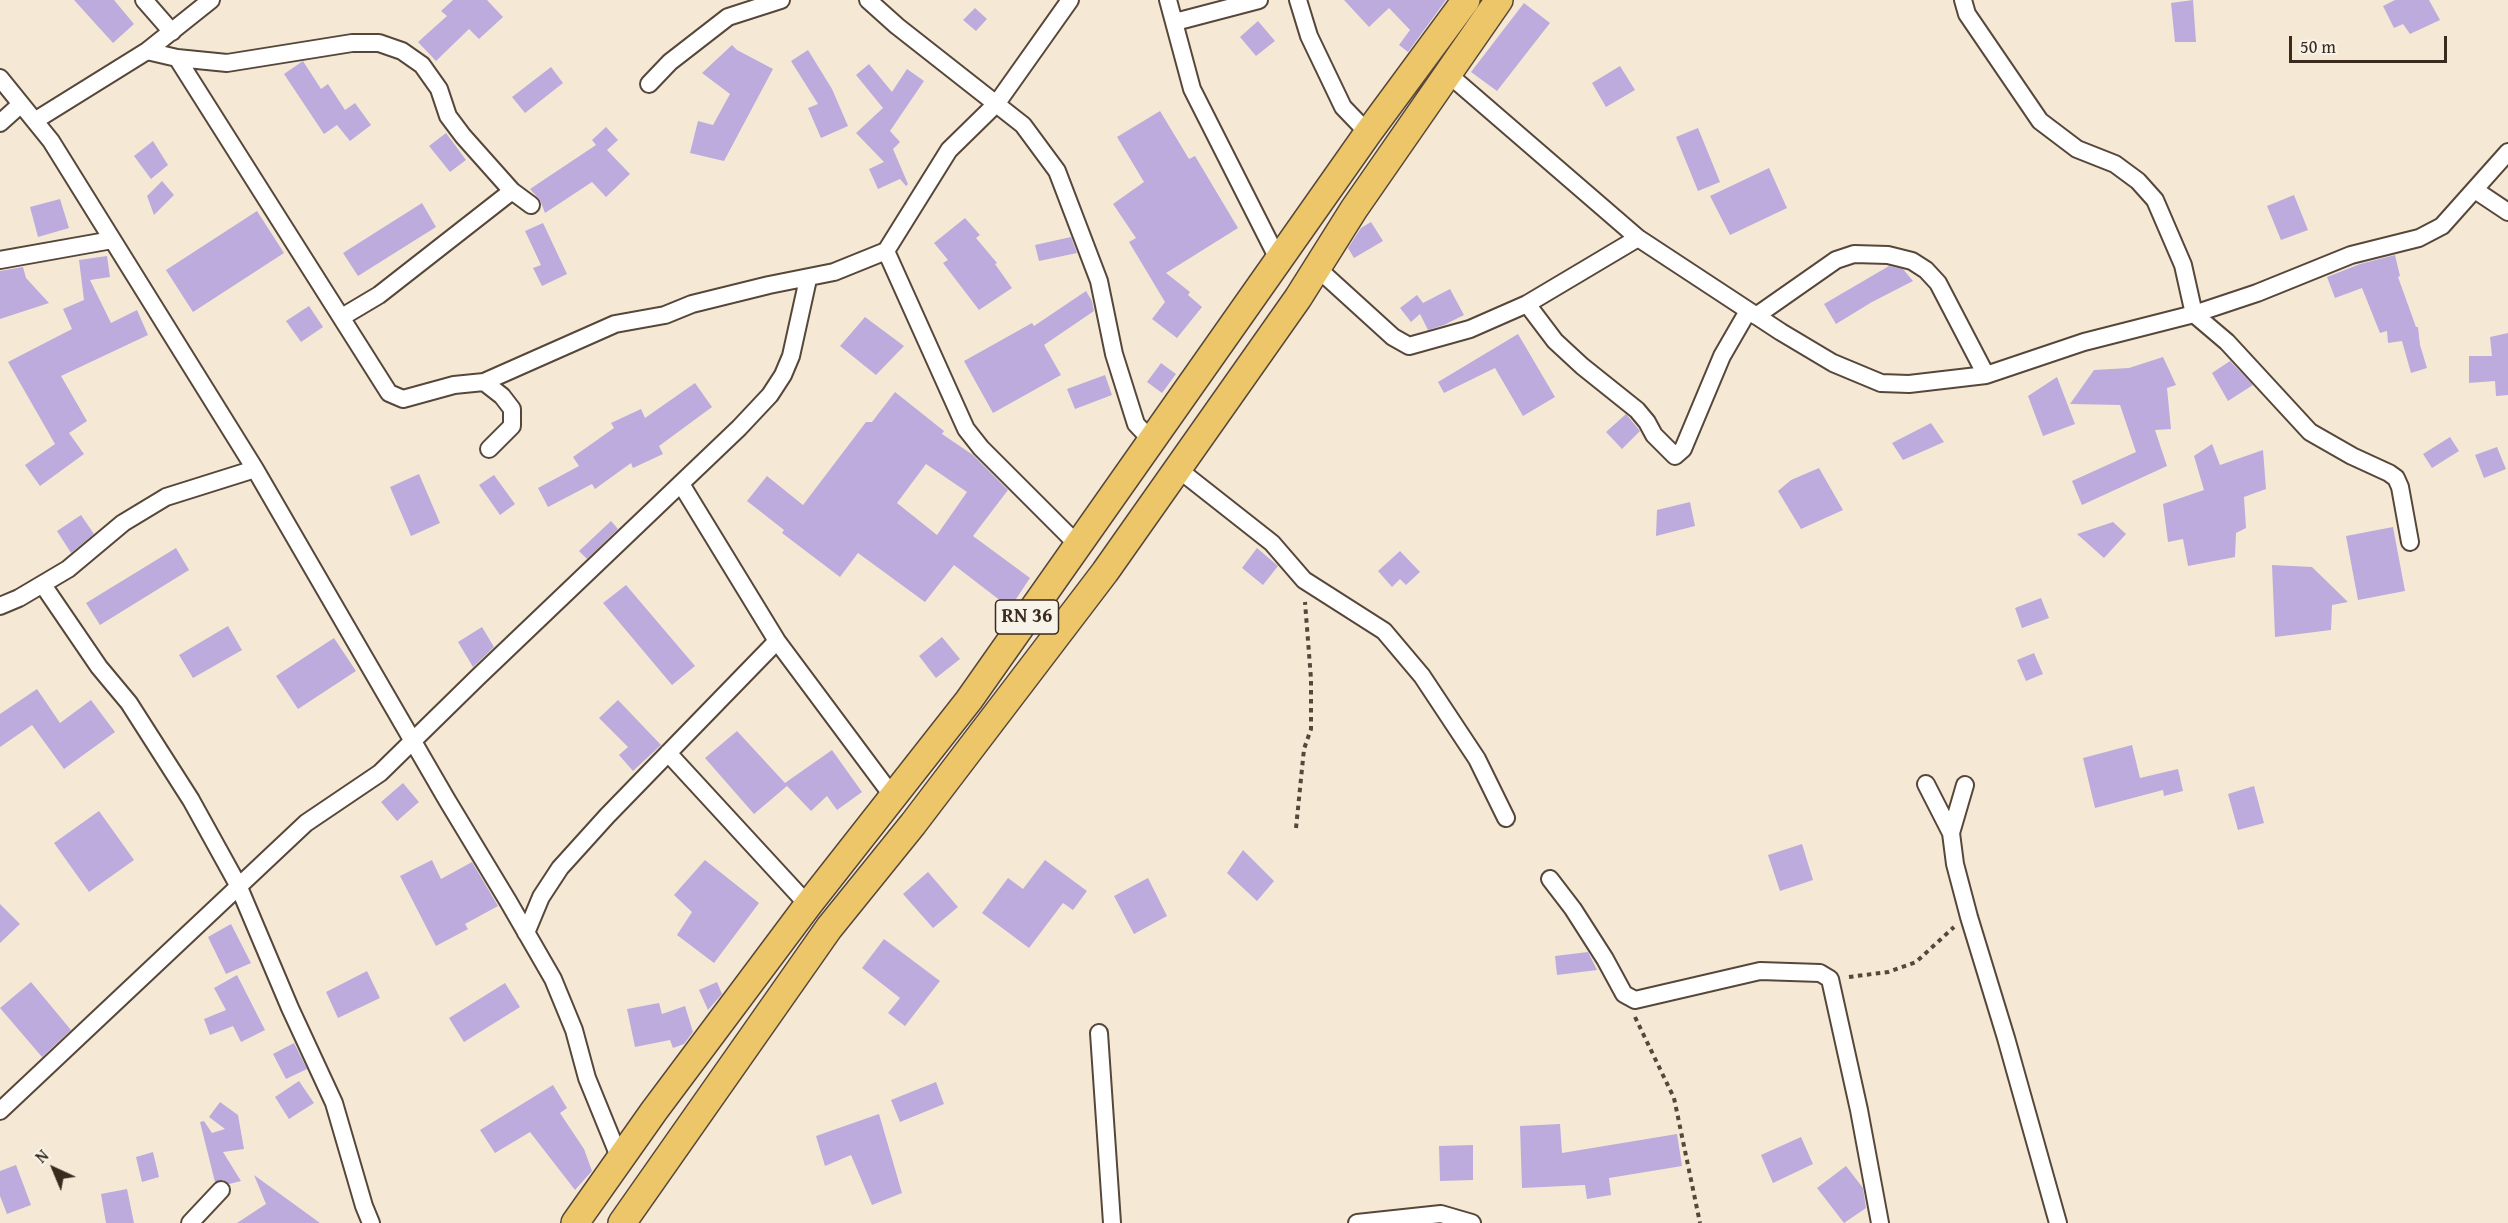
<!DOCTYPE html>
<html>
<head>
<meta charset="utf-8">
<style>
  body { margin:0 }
  #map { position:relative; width:2508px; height:1223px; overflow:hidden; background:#f5e9d6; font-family:"Gentium Book Plus",serif }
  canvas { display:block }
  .north { position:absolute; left:24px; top:1139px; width:60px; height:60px; -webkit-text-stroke:4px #f7f3e8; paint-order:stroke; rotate:316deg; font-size:16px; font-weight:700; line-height:24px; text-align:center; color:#3b2a1e }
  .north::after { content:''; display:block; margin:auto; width:21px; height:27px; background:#3b2a1e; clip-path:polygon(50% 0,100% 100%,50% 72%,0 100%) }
  .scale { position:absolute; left:2289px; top:36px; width:158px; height:27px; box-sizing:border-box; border:3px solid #3b2a1e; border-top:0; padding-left:8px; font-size:18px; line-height:21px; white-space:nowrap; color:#3b2a1e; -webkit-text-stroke:4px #f7f3e8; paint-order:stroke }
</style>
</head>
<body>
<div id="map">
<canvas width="2508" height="1223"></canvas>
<div class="north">N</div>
<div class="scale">50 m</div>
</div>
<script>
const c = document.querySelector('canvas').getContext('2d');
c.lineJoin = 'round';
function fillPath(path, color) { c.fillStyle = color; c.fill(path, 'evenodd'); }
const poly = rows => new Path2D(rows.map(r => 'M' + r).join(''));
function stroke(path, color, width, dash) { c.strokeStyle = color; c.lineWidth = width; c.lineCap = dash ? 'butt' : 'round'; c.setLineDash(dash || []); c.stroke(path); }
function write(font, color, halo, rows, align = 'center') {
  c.font = font + ' "Gentium Book Plus",serif'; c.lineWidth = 4.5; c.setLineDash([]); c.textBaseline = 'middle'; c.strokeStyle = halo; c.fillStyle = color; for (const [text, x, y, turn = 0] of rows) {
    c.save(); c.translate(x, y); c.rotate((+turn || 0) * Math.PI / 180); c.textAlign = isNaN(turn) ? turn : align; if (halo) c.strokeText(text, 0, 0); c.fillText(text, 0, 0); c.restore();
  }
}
fillPath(poly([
  [74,0,114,0,134,24,113,43],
  [453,0,487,0,503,17,479,39,469,29,436,61,418,42,447,16,441,11],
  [1344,0,1446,0,1408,52,1399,45,1410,30,1389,8,1369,27],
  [2193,0,2196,42,2175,42,2171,3],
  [2395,0,2429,0,2440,20,2410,34,2403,24,2394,28,2383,6],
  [1524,3,1550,23,1497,91,1471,72],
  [975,8,987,19,976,31,963,20],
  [1258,21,1275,41,1256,56,1240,37],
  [732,45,737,50,773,69,724,161,690,153,698,121,713,125,730,94,702,73],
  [808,50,832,89,848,126,821,138,808,108,818,104,791,61],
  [303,61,321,89,328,84,345,110,355,103,371,125,350,141,337,125,324,134,284,74],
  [869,64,892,92,907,69,924,81,890,131,900,142,893,149,908,184,906,186,900,179,878,189,869,169,884,162,856,133,883,108,856,75],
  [1620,66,1635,90,1606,107,1592,83],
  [551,67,563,83,525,113,512,97],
  [1160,111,1189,159,1195,156,1238,228,1166,273,1190,292,1188,295,1202,307,1177,338,1152,319,1165,302,1129,242,1136,238,1113,204,1144,182,1117,137],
  [606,127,618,140,607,150,630,174,606,197,592,182,545,213,540,200,530,189,596,145,592,140],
  [1698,128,1720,182,1698,191,1676,137],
  [446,133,466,160,450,172,429,146],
  [153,141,168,165,151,179,134,156],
  [1769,168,1787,208,1730,235,1710,196],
  [162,181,174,195,154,215,147,196],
  [2294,195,2308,230,2281,240,2267,206],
  [60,199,69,228,38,237,30,207],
  [422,203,436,227,358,276,343,253],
  [257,211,284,253,193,312,166,270],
  [965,218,980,235,976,238,997,263,995,264,1012,288,979,310,943,263,948,260,934,243],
  [1371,222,1383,241,1354,258,1348,248,1361,228],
  [543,223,567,274,542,286,533,268,541,265,525,231],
  [1071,237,1077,253,1039,261,1035,245],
  [2395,255,2400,276,2398,277,2416,327,2418,327,2420,345,2427,368,2411,373,2402,341,2388,343,2387,331,2380,333,2362,288,2335,298,2327,277,2360,264],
  [107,256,110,277,90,280,111,323,137,310,148,335,61,376,87,421,69,433,84,454,40,486,25,465,55,444,8,362,72,329,63,309,84,300,79,260],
  [1889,266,1903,269,1913,281,1872,302,1836,324,1824,304],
  [23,267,26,278,49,303,0,319,0,271],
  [1450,289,1464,315,1444,325,1428,330,1420,314,1411,322,1400,308,1417,295,1423,303],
  [1086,291,1092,301,1094,311,1044,345,1061,375,993,413,964,361,1032,323,1034,326],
  [309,306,323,327,301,342,286,321],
  [865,317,904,346,876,375,840,346],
  [2508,333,2508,395,2496,396,2495,381,2469,383,2469,356,2492,356,2490,337],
  [1518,334,1555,397,1523,416,1495,368,1444,393,1438,382],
  [2163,357,2176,385,2167,388,2171,429,2155,430,2167,466,2082,505,2072,481,2136,452,2120,405,2070,404,2094,370,2129,368],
  [2230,361,2253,385,2228,401,2212,373],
  [1161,363,1176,374,1162,393,1147,382],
  [1105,375,1112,395,1075,409,1067,389],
  [2057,377,2075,424,2043,436,2028,396],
  [695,383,712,407,659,446,663,454,633,468,631,463,595,489,592,484,548,507,538,488,579,466,573,457,614,428,611,423,641,409,645,418],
  [895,392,944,431,942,434,973,455,1008,490,973,536,1030,578,1010,608,954,565,925,602,858,553,840,577,782,533,784,530,747,501,767,476,803,505,866,422,872,422],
  [926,464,967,492,937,535,897,503],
  [1626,414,1640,431,1622,449,1606,432],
  [1931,423,1944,442,1903,460,1892,443],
  [2450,437,2459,451,2432,468,2423,454],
  [2212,444,2220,465,2263,450,2266,489,2244,497,2246,528,2236,533,2235,557,2188,566,2183,539,2168,542,2163,504,2204,490,2194,456],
  [2497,447,2506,469,2484,478,2475,455],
  [1819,468,1843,510,1801,529,1778,491,1791,480],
  [419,474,440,523,411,536,390,487],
  [494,475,515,504,500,515,479,485],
  [1690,502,1695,526,1656,536,1657,510],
  [81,515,94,534,71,553,57,531],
  [611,521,618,529,587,559,579,551],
  [2113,522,2126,534,2104,558,2077,534],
  [2393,527,2405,591,2358,600,2346,536],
  [176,548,189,570,100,625,86,603],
  [1257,548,1278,566,1263,585,1242,568],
  [1400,551,1420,572,1406,585,1400,579,1392,587,1378,571],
  [2272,565,2312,567,2348,602,2332,605,2331,630,2275,637],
  [626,585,695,666,672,685,603,603],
  [2041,598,2049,618,2022,628,2015,608],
  [228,626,242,650,193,678,179,655],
  [482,627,494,647,473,667,458,642],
  [942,637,960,659,936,678,919,656],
  [334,638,356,671,298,709,276,676],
  [2034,653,2043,674,2026,681,2017,660],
  [37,689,60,723,91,700,115,732,64,769,32,725,0,747,0,714],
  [618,700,661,745,633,771,619,755,628,747,599,718],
  [737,731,785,783,832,750,862,792,837,810,827,796,811,811,787,786,754,814,705,758],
  [2132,745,2140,778,2178,769,2183,791,2164,796,2163,790,2095,808,2083,758],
  [403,783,419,802,397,821,381,802],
  [2254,786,2264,823,2238,830,2228,794],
  [99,811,134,860,89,892,54,843],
  [1802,844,1813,880,1780,891,1768,855],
  [1243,850,1274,881,1257,901,1227,873],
  [432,860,441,879,472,862,498,906,465,924,468,929,436,946,400,876],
  [705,860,759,903,714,963,677,935,692,912,674,895],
  [1045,860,1087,891,1073,910,1063,903,1029,948,982,913,1008,878,1023,889],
  [928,872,958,907,933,928,903,894],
  [1148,878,1167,916,1134,934,1114,896],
  [0,904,20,924,0,943],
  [231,924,251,963,226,974,208,937],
  [884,939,940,981,905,1026,888,1013,900,998,862,968],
  [1588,952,1597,970,1557,975,1555,956],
  [367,971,380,998,338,1018,326,992],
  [237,975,265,1030,241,1042,233,1026,210,1035,204,1019,226,1010,214,988],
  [31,982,71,1030,42,1057,0,1008],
  [717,982,722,994,708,1010,699,990],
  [505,983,520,1007,464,1042,449,1018],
  [659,1003,662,1014,685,1006,693,1032,684,1044,673,1048,670,1040,635,1047,627,1009],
  [294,1043,307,1069,286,1079,273,1054],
  [299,1081,314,1103,289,1119,275,1097],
  [936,1082,944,1104,900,1122,891,1100],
  [553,1085,567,1108,560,1113,584,1149,592,1171,575,1190,530,1132,495,1153,480,1130],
  [220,1102,238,1115,244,1149,223,1152,241,1181,229,1184,223,1180,215,1182,200,1122,204,1121,212,1133,225,1129,209,1117],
  [879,1114,902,1193,872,1205,851,1155,825,1166,816,1136],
  [1560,1124,1562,1153,1677,1134,1682,1166,1609,1178,1611,1195,1587,1199,1585,1185,1522,1188,1520,1126],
  [1801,1137,1813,1164,1773,1183,1761,1155],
  [1473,1145,1473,1180,1440,1181,1439,1146],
  [153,1152,159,1177,142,1182,136,1157],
  [16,1165,31,1205,7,1214,0,1196,0,1171],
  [1846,1166,1863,1188,1866,1208,1844,1223,1817,1188],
  [254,1175,320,1223,237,1223,266,1204],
  [127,1189,134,1223,106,1223,101,1194]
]), '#bcabdc');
const minor = poly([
  [144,0,172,32],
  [868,0,897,26,1023,125,1057,171,1099,281,1114,354,1136,424,1151,440],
  [1168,0,1192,89,1279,261],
  [1298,0,1309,36,1343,107,1368,133],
  [1963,0,1967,14,2040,121,2077,149,2115,164,2138,181,2155,200,2183,265,2194,314,2227,342,2310,432,2352,456,2389,473,2396,478,2400,487,2410,542],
  [1175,22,1259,0],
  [147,51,177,58,389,393,403,399,454,385,484,382],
  [177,58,227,63,352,43,379,43,402,51,422,65,439,89,448,116,463,136,512,191],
  [1447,73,1638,238,1781,332,1833,363,1881,383,1909,384,1986,375,2084,342,2194,314,2257,293,2351,255,2419,238,2442,226,2508,152],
  [0,78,51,141,255,469,447,800,508,901,553,979,574,1030,587,1078,620,1159],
  [649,84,670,62,728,17,781,0],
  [36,120,147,51,211,0],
  [0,123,20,105],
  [2475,190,2508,212],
  [886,251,966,429,981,448,1077,544],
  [0,260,112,240],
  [1316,267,1393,337,1409,346,1470,329,1527,304,1638,238],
  [1527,304,1555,341,1582,366,1637,410,1647,422,1654,435,1675,456,1683,449,1722,356,1748,311],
  [1756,316,1836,260,1854,254,1888,255,1912,261,1926,270,1938,283,1986,375],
  [342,317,379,295,512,191,531,205],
  [489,449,512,426,512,409,502,396,484,382,615,324,665,315,692,304,769,285,834,272,886,251,949,150,997,103,1070,0],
  [1178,469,1272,543,1304,580,1384,631,1422,676,1477,759,1506,818],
  [681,484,777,641,894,798],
  [43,585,99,667,129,703,191,800,238,885,290,1008,334,1103,364,1206,371,1223],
  [0,606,19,598,68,569,123,523,166,497,255,469],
  [668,753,808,905],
  [1926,784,1951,833,1955,864,1969,917,2006,1038,2058,1223],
  [1951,833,1965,785],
  [1550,879,1573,909,1605,959,1624,994,1635,1000,1760,971,1820,973,1830,979,1859,1110,1880,1223],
  [526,933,541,897,560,868,607,816,777,641],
  [1099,1033,1112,1223],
  [0,1111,306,823,380,773,477,678,739,428,770,395,783,375,791,356,808,279],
  [190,1223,221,1190],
  [1357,1223,1441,1214,1472,1223]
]);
const primary = poly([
  [575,1223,654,1111,808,905,969,700,1368,133,1466,0],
  [622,1223,829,928,913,824,1105,572,1298,298,1354,209,1499,0]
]);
stroke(minor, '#57473a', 20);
stroke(primary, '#57473a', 30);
stroke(poly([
  [1296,828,1304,749,1311,729,1311,679,1305,602],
  [1849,977,1888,972,1916,962,1954,927],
  [1635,1017,1674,1098,1700,1223]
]), '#57473a', 4, [4.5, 4.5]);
stroke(minor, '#fff', 16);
stroke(primary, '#ecc669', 27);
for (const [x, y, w] of [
  [1027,617,63]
]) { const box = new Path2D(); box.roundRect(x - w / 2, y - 17, w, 34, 4.5); c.fillStyle = '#f7f3e8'; c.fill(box); stroke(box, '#3b2a1e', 1.5); }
write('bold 20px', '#3b2a1e', null, [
  ["RN 36",1027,617]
]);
</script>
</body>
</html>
